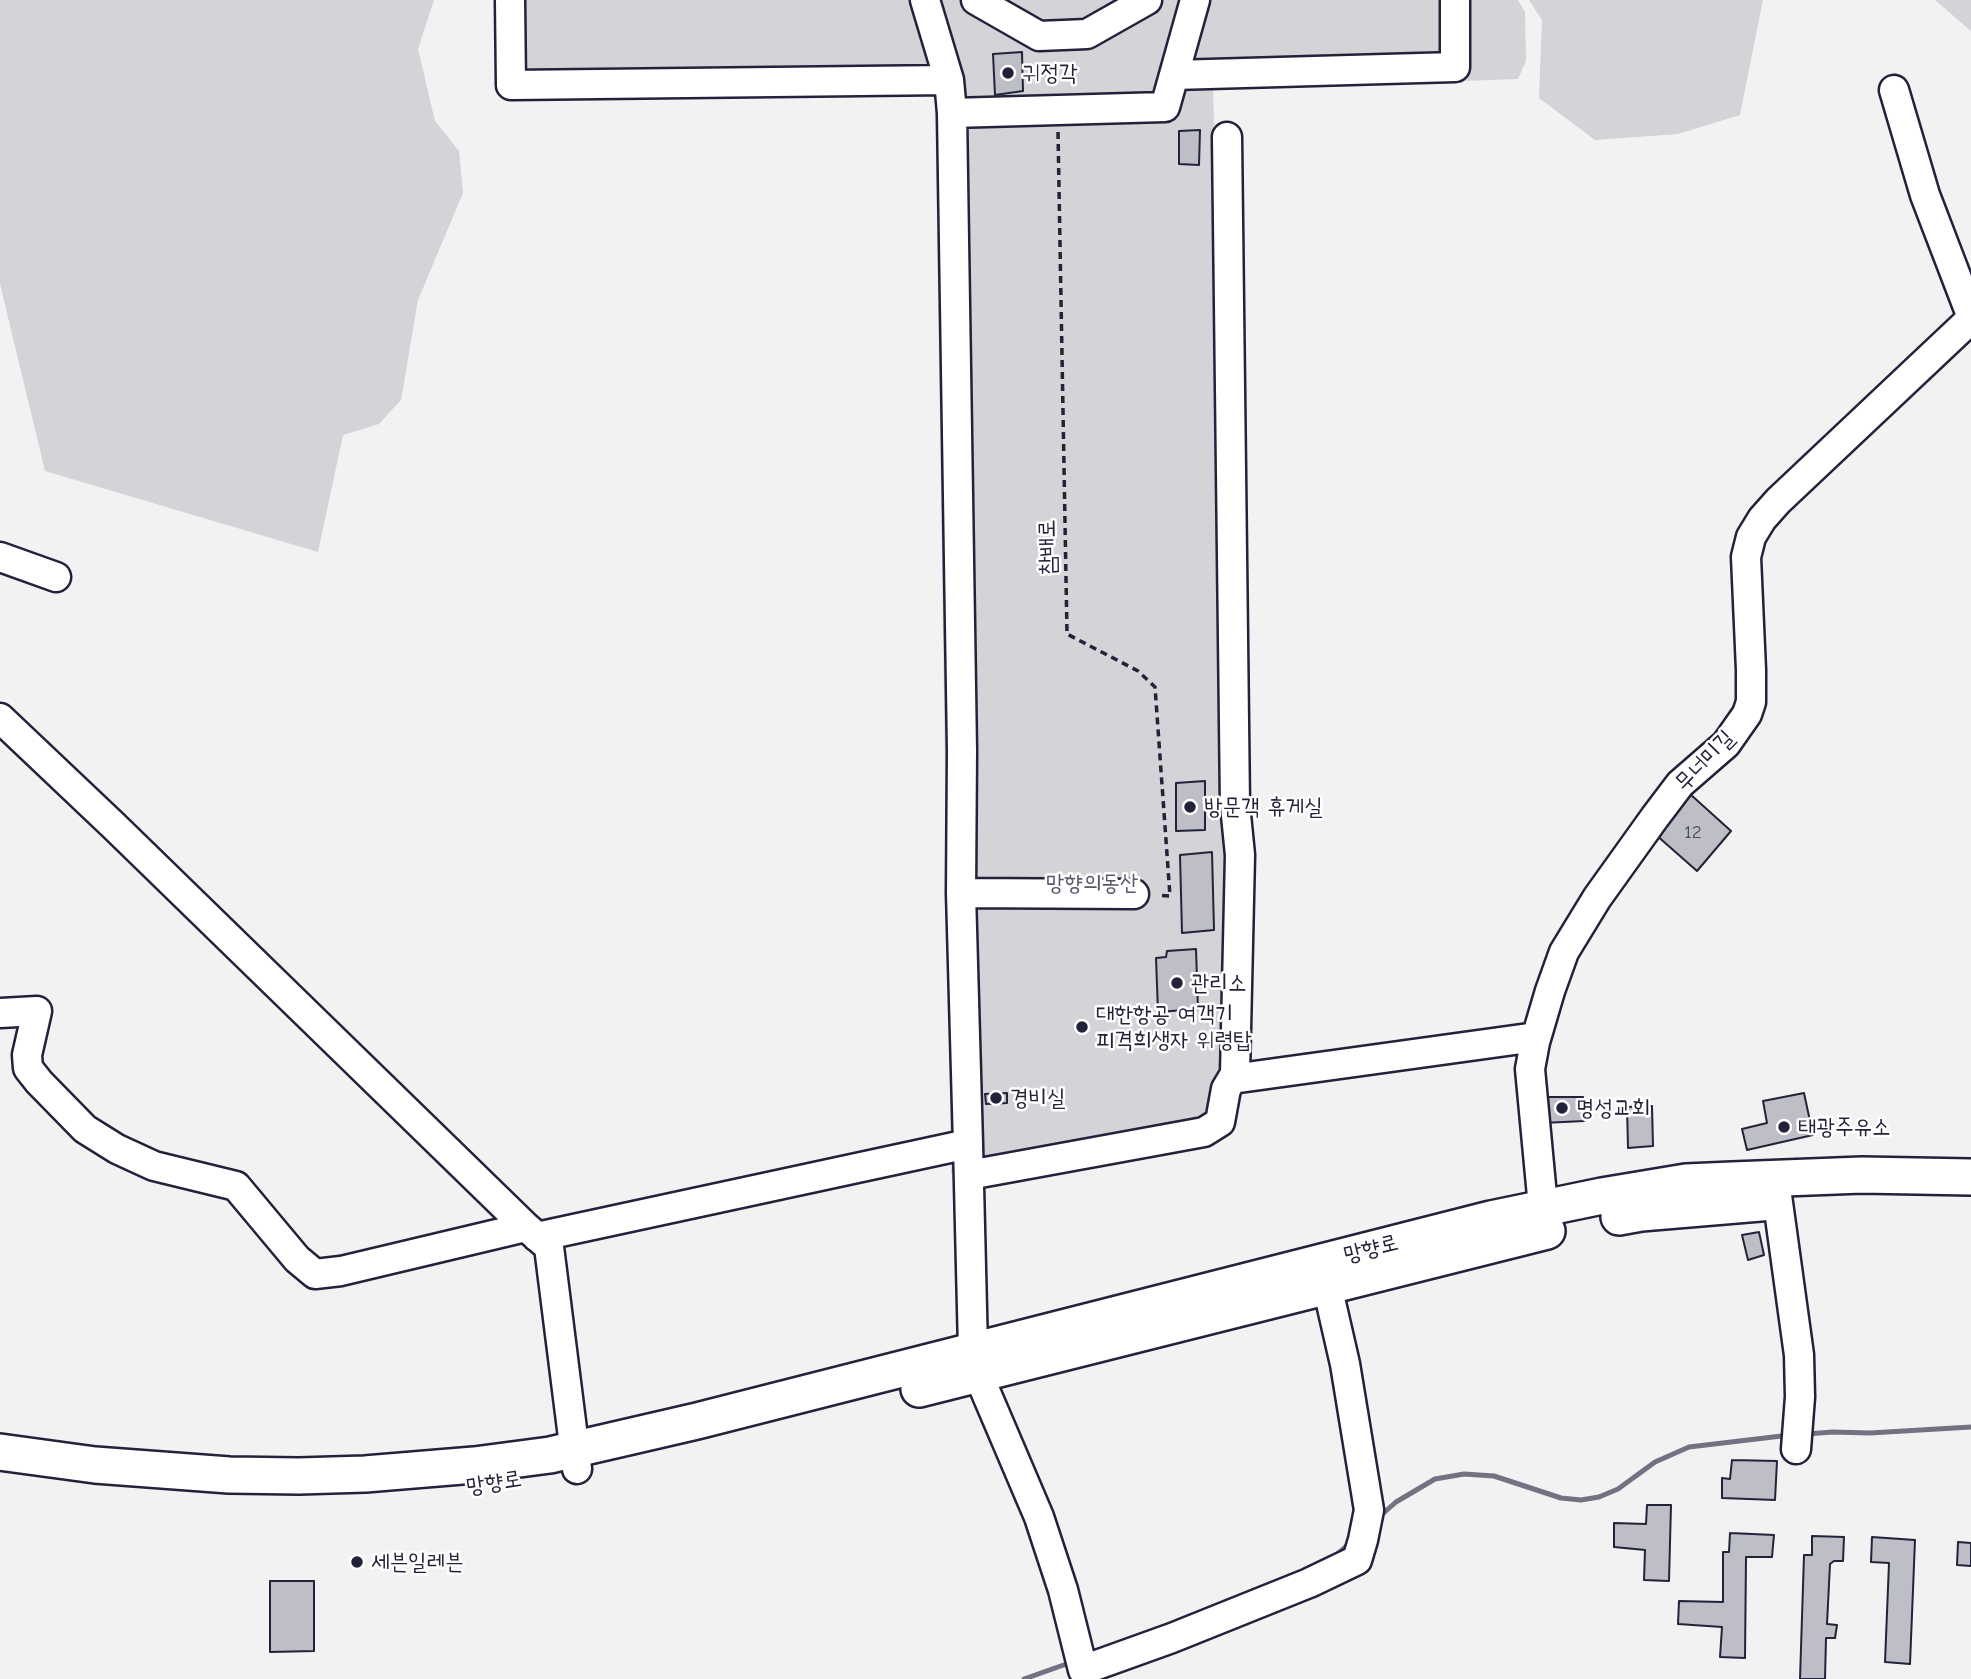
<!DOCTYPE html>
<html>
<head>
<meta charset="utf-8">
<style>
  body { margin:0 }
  canvas { display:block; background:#f2f2f3 }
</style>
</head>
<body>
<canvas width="1971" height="1679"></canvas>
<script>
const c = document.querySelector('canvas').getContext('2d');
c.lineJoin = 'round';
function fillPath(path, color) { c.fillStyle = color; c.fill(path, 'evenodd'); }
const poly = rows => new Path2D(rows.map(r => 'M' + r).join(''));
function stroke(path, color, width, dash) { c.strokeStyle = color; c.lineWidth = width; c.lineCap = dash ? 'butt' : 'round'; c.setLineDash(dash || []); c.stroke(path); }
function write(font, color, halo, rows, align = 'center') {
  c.font = font + ' "Comic Neue","Poor Story",sans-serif'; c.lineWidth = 5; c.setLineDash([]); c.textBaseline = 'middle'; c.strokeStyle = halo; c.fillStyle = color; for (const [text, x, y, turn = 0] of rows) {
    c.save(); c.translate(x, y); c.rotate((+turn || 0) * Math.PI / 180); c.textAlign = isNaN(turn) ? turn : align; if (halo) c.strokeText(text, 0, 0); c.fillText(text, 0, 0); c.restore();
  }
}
fillPath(poly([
  [0,0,434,0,418,49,435,121,459,151,463,193,418,300,401,400,379,424,343,435,318,552,45,471,0,284],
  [498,0,1518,0,1525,12,1526,61,1518,79,1213,90,1230,666,1222,1092,1205,1128,951,1174,935,91,501,97],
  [1529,0,1763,0,1740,115,1678,134,1595,140,1539,98,1542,20],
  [1935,0,1971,0,1971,31]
]), '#d3d3d8');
stroke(poly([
  [1806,1434,1833,1432,1870,1433,1971,1427],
  [1379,1517,1396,1502,1435,1479,1464,1474,1494,1476,1561,1498,1581,1500,1599,1497,1618,1489,1655,1462,1689,1447,1790,1435],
  [1334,1557,1351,1542],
  [1024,1679,1072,1662]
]), '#727282', 5);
const building = poly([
  [1022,52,1023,91,995,95,993,54,1022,52],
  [1200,130,1199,165,1179,164,1179,131,1200,130],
  [1205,781,1205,830,1176,831,1176,783,1205,781],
  [1690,794,1731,831,1697,871,1655,834,1690,794],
  [1212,852,1214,930,1182,933,1180,855,1212,852],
  [1196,949,1198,1009,1158,1012,1156,958,1166,957,1167,951,1196,949],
  [1007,1093,1007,1103,986,1104,985,1094,1007,1093],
  [1804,1093,1813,1135,1747,1150,1742,1129,1767,1123,1763,1101,1804,1093],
  [1542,1097,1583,1097,1584,1121,1543,1123,1542,1097],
  [1652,1106,1653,1146,1628,1148,1627,1107,1652,1106],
  [1759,1232,1764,1255,1748,1260,1742,1235,1759,1232],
  [1732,1460,1777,1461,1775,1500,1722,1498,1722,1478,1730,1479,1732,1460],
  [1647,1505,1671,1505,1669,1581,1644,1580,1645,1550,1614,1547,1614,1523,1646,1524,1647,1505],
  [1730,1533,1774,1535,1772,1557,1746,1557,1745,1658,1720,1657,1722,1627,1678,1624,1679,1601,1723,1602,1723,1552,1729,1552,1730,1533],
  [1812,1536,1844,1537,1843,1561,1834,1561,1830,1564,1827,1624,1837,1625,1835,1638,1826,1638,1825,1679,1800,1679,1804,1555,1812,1555,1812,1536],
  [1872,1537,1915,1540,1910,1664,1885,1662,1889,1563,1871,1562,1872,1537],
  [1958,1542,1971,1543,1971,1566,1957,1565,1958,1542],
  [270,1581,314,1581,314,1651,270,1652,270,1581]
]);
fillPath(building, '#bebec6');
stroke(building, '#22223b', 2);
const minor = poly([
  [510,0,511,85,949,80],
  [925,0,949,80,952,113,962,751,961,893,968,1144],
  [976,0,1039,36,1087,34,1147,0],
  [1174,75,1455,67,1455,0],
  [1894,90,1925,195,1971,315],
  [952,113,1165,107,1195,0],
  [0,557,56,577],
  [0,718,114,826,526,1227,549,1247,577,1469],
  [961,893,1134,894],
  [0,1013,37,1011,27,1055,28,1068,39,1082,85,1129,117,1149,154,1166,236,1186,297,1259,315,1274,341,1271,526,1227],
  [1232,1079,1536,1037],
  [969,1175,1204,1132,1220,1122,1226,1089,1235,1074,1240,855,1235,805,1227,137],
  [1775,1181,1799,1355,1800,1397,1796,1449],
  [1545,1228,1530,1069,1535,1042,1550,991,1564,952,1597,898,1655,817,1680,784,1726,744,1747,714,1751,702,1751,670,1746,557,1751,537,1762,519,1778,501,1971,319],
  [537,1237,968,1144,973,1350,978,1374,1039,1517,1063,1590,1083,1670,1172,1638,1309,1583,1357,1560,1363,1540,1369,1510,1345,1364,1323,1268]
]);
const major = poly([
  [1619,1217,1641,1213,1772,1202],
  [919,1389,1547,1231],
  [0,1452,95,1465,229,1475,299,1476,365,1474,474,1465,550,1455,697,1421,1491,1219,1602,1196,1686,1182,1732,1180,1862,1175,1971,1177]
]);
stroke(minor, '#22223b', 33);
stroke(major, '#22223b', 40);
stroke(poly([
  [1058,132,1067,634,1138,671,1155,687,1170,896,1157,895]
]), '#22223b', 3.5, [7, 5]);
stroke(minor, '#fff', 28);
stroke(major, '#fff', 35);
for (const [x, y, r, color] of [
  [1008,73,7,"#22223b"],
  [1190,807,7,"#22223b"],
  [1177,983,7,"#22223b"],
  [1082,1027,7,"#22223b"],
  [996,1098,7,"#22223b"],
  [1562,1108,7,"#22223b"],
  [1784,1127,7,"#22223b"],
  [357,1562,7,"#22223b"]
]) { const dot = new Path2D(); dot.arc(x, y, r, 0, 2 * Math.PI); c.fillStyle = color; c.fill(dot); stroke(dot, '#fff', 2.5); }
write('19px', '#49495e', null, [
  ["12",1693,833]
]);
write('23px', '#22223b', '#fff', [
  ["귀정각",1022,73],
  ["방문객 휴게실",1204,807],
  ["관리소",1191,983],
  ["대한항공 여객기",1096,1014],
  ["피격희생자 위령탑",1096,1040],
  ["경비실",1010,1098],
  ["명성교회",1576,1108],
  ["태광주유소",1798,1127],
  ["세븐일레븐",371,1562]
], 'left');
write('23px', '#22223b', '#fff', [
  ["참배로",1048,547,-91],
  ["무너미길",1705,761,-46],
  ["망향로",1371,1249,-14],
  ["망향로",494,1483,-9]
]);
write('23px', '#57576a', '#fff', [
  ["망향의동산",1092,883]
]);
</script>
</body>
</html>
